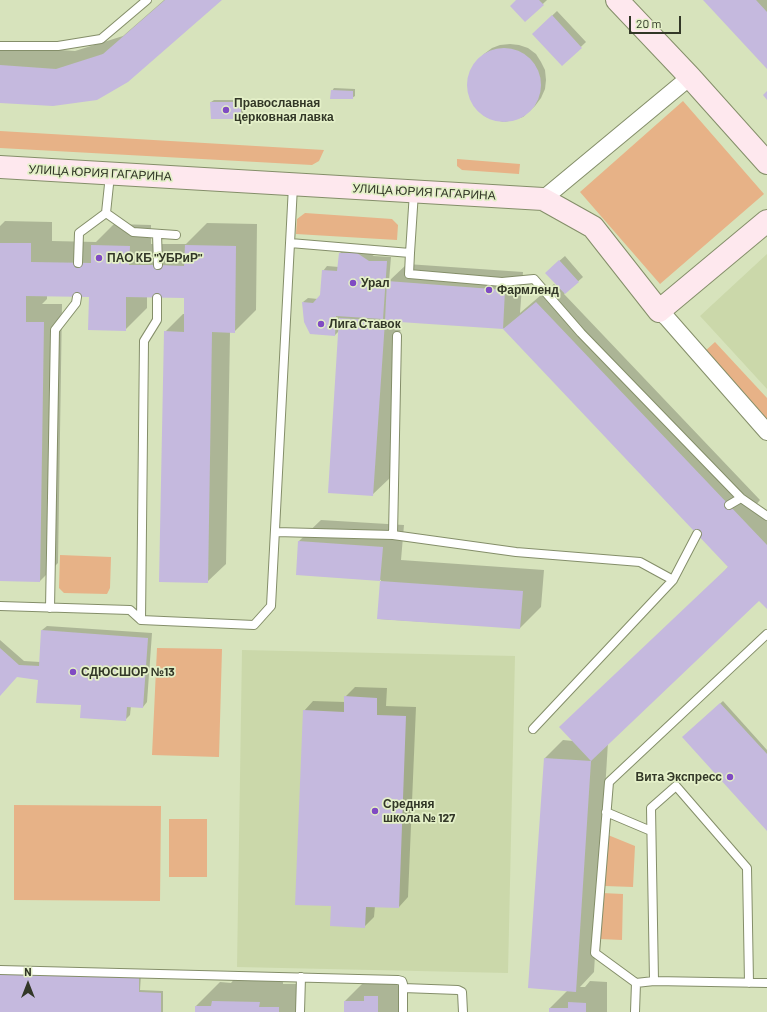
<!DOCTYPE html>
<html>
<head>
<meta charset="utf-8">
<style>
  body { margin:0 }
  #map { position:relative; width:767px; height:1012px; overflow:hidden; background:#d7e3bc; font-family:Barlow,sans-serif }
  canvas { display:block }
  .north { position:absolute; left:8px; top:964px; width:40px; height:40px; -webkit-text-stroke:3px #e4f0c8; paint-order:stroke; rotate:0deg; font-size:11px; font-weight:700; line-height:16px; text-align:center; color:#323727 }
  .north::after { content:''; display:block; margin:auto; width:14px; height:18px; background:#323727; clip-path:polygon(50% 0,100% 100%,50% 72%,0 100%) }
  .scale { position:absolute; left:629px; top:16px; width:52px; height:18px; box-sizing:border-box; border:2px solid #323727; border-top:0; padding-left:5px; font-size:12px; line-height:14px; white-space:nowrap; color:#323727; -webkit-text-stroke:3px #e4f0c8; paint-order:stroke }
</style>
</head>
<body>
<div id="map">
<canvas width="767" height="1012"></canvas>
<div class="north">N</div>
<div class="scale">20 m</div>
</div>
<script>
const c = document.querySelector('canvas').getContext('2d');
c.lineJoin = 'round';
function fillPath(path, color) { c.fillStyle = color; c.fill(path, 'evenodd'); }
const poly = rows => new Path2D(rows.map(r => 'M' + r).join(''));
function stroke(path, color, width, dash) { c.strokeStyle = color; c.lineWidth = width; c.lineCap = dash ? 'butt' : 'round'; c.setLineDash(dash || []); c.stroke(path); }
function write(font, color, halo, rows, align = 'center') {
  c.font = font + ' Barlow,sans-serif'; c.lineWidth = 3.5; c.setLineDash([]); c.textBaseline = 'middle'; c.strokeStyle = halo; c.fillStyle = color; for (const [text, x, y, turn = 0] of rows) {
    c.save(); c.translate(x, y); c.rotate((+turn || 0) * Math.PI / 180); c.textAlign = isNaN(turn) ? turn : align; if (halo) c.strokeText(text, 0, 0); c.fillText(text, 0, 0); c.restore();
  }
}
fillPath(poly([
  [767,254,767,389,700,316],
  [242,650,515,656,508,973,237,967]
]), '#cbd8aa');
fillPath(poly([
  [683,101,764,194,660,284,580,192],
  [0,131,324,150,319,161,312,165,0,148],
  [457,159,520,164,519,174,462,170,457,166],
  [305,213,392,219,398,225,397,240,296,234,297,219],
  [715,342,767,398,767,419,704,352],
  [60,555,111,557,110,588,107,594,64,593,59,588],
  [157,648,222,649,219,757,152,755],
  [14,805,161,806,160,901,14,900],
  [169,819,207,819,207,877,169,877],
  [608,835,635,846,633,887,605,886],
  [602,893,623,894,622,940,600,939]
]), '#e7b287');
fillPath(poly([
  [164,0,221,0,0,102,0,46,75,51,123,36],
  [517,0,547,0,525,21],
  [704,0,767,0,767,67],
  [557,11,586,42,562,65,533,34],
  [510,44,519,45,528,48,536,54,541,62,545,70,546,80,545,89,541,98,535,106,523,117,514,120,504,122,495,120,486,117,479,111,473,103,469,95,468,85,469,76,473,67,484,54,492,48,500,45],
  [334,88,355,89,355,96,352,98,332,91],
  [214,100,243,100,243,116,241,118,211,102],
  [5,221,52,222,52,241,96,242,114,224,151,225,151,244,186,244,207,223,257,224,256,310,234,332,230,332,226,564,207,582,165,332,183,314,185,314,185,297,147,297,147,308,125,330,90,296,47,295,47,299,42,304,62,304,58,563,40,581,0,580,0,226],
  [345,248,362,249,374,256,391,257,389,281,407,264,523,272,520,313,554,284,559,289,560,288,551,268,565,256,583,277,564,294,760,500,756,505,767,517,767,607,759,599,608,742,594,972,580,987,585,987,590,981,607,982,607,1012,550,1012,550,1008,568,990,545,758,563,740,573,741,729,566,503,328,401,321,391,477,372,495,340,330,335,335,303,302,308,298,318,299,321,295,323,271,327,266,339,267,340,253],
  [321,520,404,525,401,560,544,570,541,607,520,628,379,619,381,580,297,574,299,541],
  [47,626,152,633,147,702,143,707,131,706,130,715,125,720,82,705,39,679,17,676,0,695,0,640,24,661,40,662,42,630],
  [355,687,387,688,386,706,416,707,408,897,399,907,375,906,374,917,364,927,332,905,304,711,313,701,345,702,345,697],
  [723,701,767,750,767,830,683,737],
  [141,975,140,990,163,991,163,1012,0,1012],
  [386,975,399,975,399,1012,345,1012,345,1001,366,980,381,980],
  [236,977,283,978,283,984,303,984,302,1012,196,1012,196,1006,220,982,231,983]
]), '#0003');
fillPath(poly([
  [165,0,222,0,128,82,97,100,53,106,0,103,0,65,56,69,103,54],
  [516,0,539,0,544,5,525,22,510,6],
  [703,0,756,0,767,12,767,69],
  [552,15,582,48,562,66,532,34],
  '467 85a37 37 0 1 1 74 0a37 37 0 1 1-74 0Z',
  [331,90,353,91,353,99,330,99],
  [767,91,767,100,763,95],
  [210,102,241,102,241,119,211,119],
  [0,243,31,243,31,262,91,263,91,245,130,246,129,265,158,265,184,266,185,245,236,246,235,333,212,332,208,583,159,582,164,331,184,332,184,298,126,297,126,331,88,330,89,297,26,296,26,322,44,322,40,582,0,581],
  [339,253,357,253,369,261,387,261,383,319,336,316,335,336,310,334,304,322,302,302,313,303,320,295,322,270,337,271],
  [559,260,579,282,565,294,545,273],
  [387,281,505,290,503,329,385,321],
  [536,302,767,545,767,609,759,601,591,761,559,727,728,567,503,329],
  [339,318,385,321,373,496,328,493],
  [298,541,383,547,380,581,296,575],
  [380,581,523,591,520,629,377,619],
  [41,630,148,638,143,708,127,707,126,721,80,718,81,705,36,703,38,680,17,677,0,696,0,648,19,665,39,666],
  [344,696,377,698,377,715,406,716,399,908,366,907,365,928,330,926,331,906,295,905,303,710,344,712],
  [720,703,767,754,767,831,682,737],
  [544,758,591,761,576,992,528,988],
  [0,974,139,977,139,992,161,993,161,1012,0,1012],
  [364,996,378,996,378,1012,344,1012,344,1001,364,1001],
  [212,1001,260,1002,259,1007,279,1007,279,1012,195,1012,195,1006,211,1006],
  [568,1002,586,1003,586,1012,549,1012,549,1008,568,1008]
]), '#c5b9de');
const lane = poly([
  [0,46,58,46,101,39,147,0],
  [106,213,133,232,176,235],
  [157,234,158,265],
  [290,243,410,253,409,274,502,282,534,279,581,333,741,498,767,516],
  [410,253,414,192],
  [78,263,79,233,106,213,110,175],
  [729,505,741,498],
  [276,532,393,535,397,336],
  [393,535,516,552,640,562,673,580],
  [0,606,130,610,141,620,254,625,271,606,293,186],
  [50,608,55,330,76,303,77,297],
  [141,620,144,341,157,320,157,298],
  [767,634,609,782,595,953,636,983,654,981,767,983],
  [533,729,673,580,697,534],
  [606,812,651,831],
  [0,970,398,980,402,981,403,984,403,1012],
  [654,981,651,808,676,786,747,868,749,983],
  [403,988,458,990,462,992,463,1012],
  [300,1012,301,977],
  [635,1012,636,983]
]);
const street = poly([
  [543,199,690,77],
  [659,311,667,318,767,432]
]);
const secondary = poly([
  [617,0,690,77,767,163],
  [0,167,543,199,593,227,659,311,767,221]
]);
stroke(lane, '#848e69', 10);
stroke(street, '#848e69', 18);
stroke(secondary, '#848e69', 24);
stroke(lane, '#fff', 8);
stroke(street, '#fff', 16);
stroke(secondary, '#fee8ee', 22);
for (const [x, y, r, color] of [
  [226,110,4,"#804bc3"],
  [99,258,4,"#804bc3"],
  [353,283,4,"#804bc3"],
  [489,290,4,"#804bc3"],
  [321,324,4,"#804bc3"],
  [73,672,4,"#804bc3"],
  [730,777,4,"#804bc3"],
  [375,811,4,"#804bc3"]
]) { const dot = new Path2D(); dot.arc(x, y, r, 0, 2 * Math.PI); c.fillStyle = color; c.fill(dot); stroke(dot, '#e4f0c8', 1.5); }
write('bold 12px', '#323727', '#e4f0c8', [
  ["Православная",234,103],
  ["церковная лавка",234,117],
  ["ПАО КБ \"УБРиР\"",107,258],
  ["Урал",361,283],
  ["Фармленд",497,290],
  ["Лига Ставок",329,324],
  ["СДЮСШОР №13",81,672],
  ["Вита Экспресс",722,777,"right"],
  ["Средняя",383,804],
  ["школа № 127",383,818]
], 'left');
write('12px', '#323727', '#e4f0c8', [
  ["УЛИЦА ЮРИЯ ГАГАРИНА",100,173,3],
  ["УЛИЦА ЮРИЯ ГАГАРИНА",424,192,3]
]);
</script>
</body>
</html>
